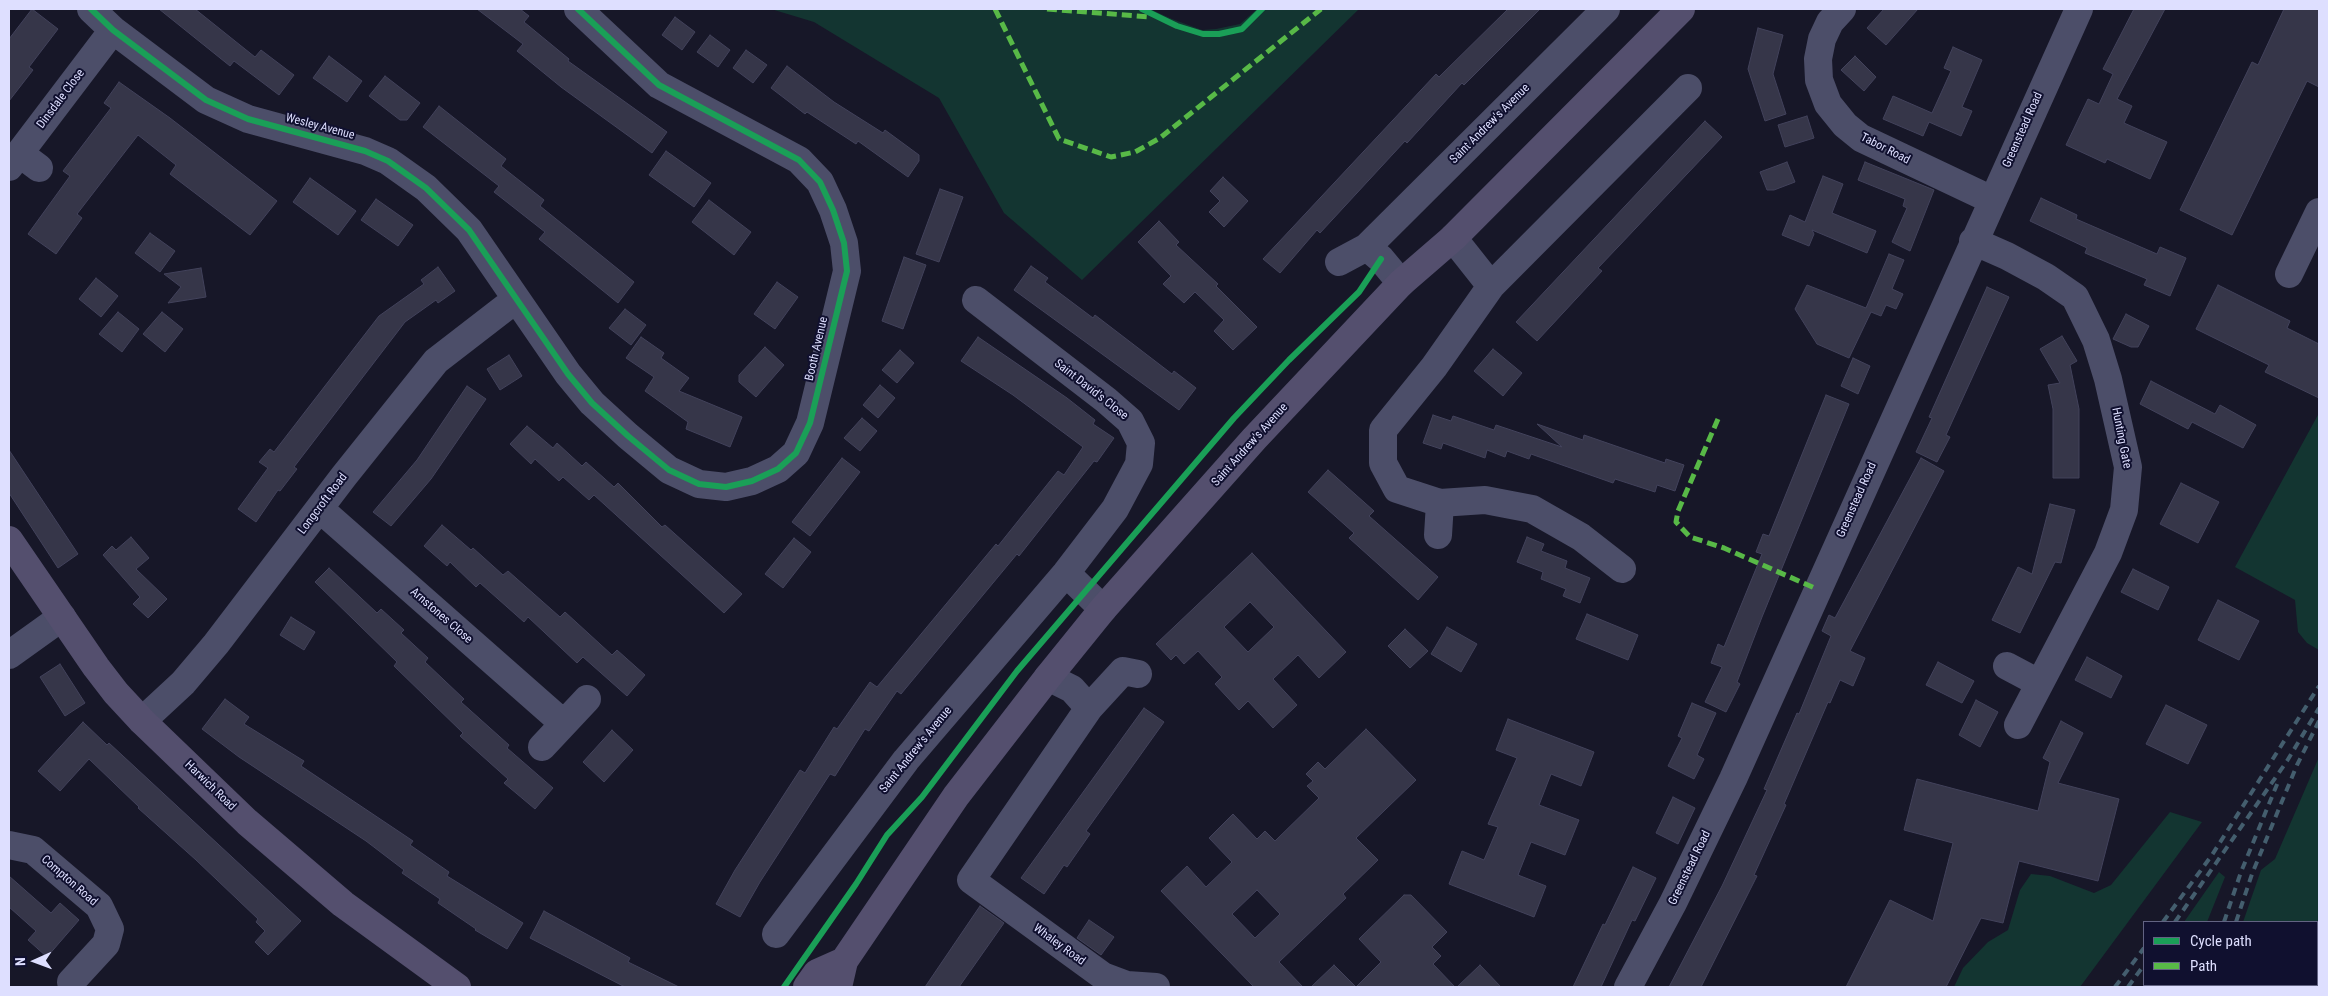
<!DOCTYPE html>
<html>
<head>
<meta charset="utf-8">
<style>
  body { margin:0 }
  #map { position:relative; width:2328px; height:996px; overflow:hidden; background:#171728; font-family:"Roboto Condensed",sans-serif }
  canvas { display:block }
  .frame { position:absolute; inset:0; border:10px solid #dedfff; pointer-events:none }
  .legend { position:absolute; left:2143px; top:921px; width:175px; height:65px; box-sizing:border-box; background:#10102f; border:1px solid #626382; margin:0; padding:6px 9px; list-style:none; font-size:15px; color:#dedfff }
  .legend li { display:flex; align-items:center; gap:10px; height:25px }
  .legend b { width:25px; border:1px solid #626382 }
  .north { position:absolute; left:10px; top:936px; width:50px; height:50px; -webkit-text-stroke:4px #10102f; paint-order:stroke; rotate:268deg; font-size:14px; font-weight:700; line-height:20px; text-align:center; color:#dedfff }
  .north::after { content:''; display:block; margin:auto; width:18px; height:22px; background:#dedfff; clip-path:polygon(50% 0,100% 100%,50% 72%,0 100%) }
</style>
</head>
<body>
<div id="map">
<canvas width="2328" height="996"></canvas>
<div class="frame"></div>
<ul class="legend">
<li><b style="height:6px;background:#1a9f57"></b>Cycle path</li>
<li><b style="height:6px;background:#58b947"></b>Path</li>
</ul>
<div class="north">N</div>
</div>
<script>
const c = document.querySelector('canvas').getContext('2d');
c.lineJoin = 'round';
function fillPath(path, color) { c.fillStyle = color; c.fill(path, 'evenodd'); }
const poly = rows => new Path2D(rows.map(r => 'M' + r).join(''));
function stroke(path, color, width, dash) { c.strokeStyle = color; c.lineWidth = width; c.lineCap = dash ? 'butt' : 'round'; c.setLineDash(dash || []); c.stroke(path); }
function write(font, color, halo, rows, align = 'center') {
  c.font = font + ' "Roboto Condensed",sans-serif'; c.lineWidth = 4; c.setLineDash([]); c.textBaseline = 'middle'; c.strokeStyle = halo; c.fillStyle = color; for (const [text, x, y, turn = 0] of rows) {
    c.save(); c.translate(x, y); c.rotate((+turn || 0) * Math.PI / 180); c.textAlign = isNaN(turn) ? turn : align; if (halo) c.strokeText(text, 0, 0); c.fillText(text, 0, 0); c.restore();
  }
}
fillPath(poly([
  [771,9,1150,9,1172,19,1202,30,1216,29,1240,24,1257,9,1359,9,1082,280,1004,213,939,98,814,22],
  [2319,413,2319,650,2307,643,2298,632,2295,600,2235,567],
  [2319,757,2319,987,2222,987,2222,985,2317,985,2317,922,2243,922,2261,870,2275,859],
  [2170,812,2202,822,2080,987,1954,987,1963,968,1988,942,2008,930,2020,890,2031,874,2050,876,2094,893,2111,885],
  [2219,872,2225,877,2207,922,2184,922]
]), '#133531');
const building = poly([
  [32,9,58,29,29,67,33,70,9,101,9,39,32,9],
  [159,9,195,9,255,57,261,50,294,75,279,95,234,61,230,66,159,9],
  [477,9,520,9,529,16,524,22,569,59,568,61,667,132,652,153,561,87,517,51,523,44,477,9],
  [1508,9,1540,9,1464,85,1462,83,1407,143,1405,141,1320,233,1317,230,1280,273,1263,259,1436,74,1439,77,1508,9],
  [1884,9,1918,9,1886,45,1867,28,1884,9],
  [2134,9,2165,9,2117,99,2132,106,2124,123,2167,142,2150,179,2107,159,2105,163,2066,145,2088,99,2099,104,2113,74,2103,69,2134,9],
  [2284,9,2319,9,2319,87,2307,81,2232,235,2180,210,2252,62,2258,65,2284,9],
  [675,17,695,32,682,50,662,35,675,17],
  [1758,28,1783,35,1773,74,1786,114,1765,121,1748,69,1758,28],
  [710,35,730,50,718,67,697,52,710,35],
  [1953,47,1982,60,1962,107,1972,111,1961,136,1929,122,1923,136,1883,119,1893,96,1932,113,1951,71,1944,68,1953,47],
  [746,50,767,65,753,83,733,68,746,50],
  [329,56,362,81,347,102,313,78,329,56],
  [1855,56,1876,77,1864,91,1841,70,1855,56],
  [787,66,834,102,883,133,885,130,919,155,919,161,908,177,858,141,856,144,807,112,805,114,771,88,787,66],
  [385,76,420,103,407,120,400,120,369,96,385,76],
  [119,82,170,118,277,201,250,235,170,174,176,165,138,135,77,214,82,218,56,254,28,234,70,176,63,171,111,108,104,103,119,82],
  [439,106,506,159,501,166,544,200,540,206,634,282,618,303,539,239,545,232,494,192,499,186,423,127,439,106],
  [1807,116,1814,138,1785,147,1778,125,1807,116],
  [1705,121,1722,137,1618,247,1598,268,1602,271,1537,341,1516,322,1705,121],
  [666,151,711,183,694,207,649,175,666,151],
  [1787,162,1795,182,1774,190,1767,190,1760,172,1787,162],
  [1865,162,1934,190,1910,251,1892,242,1907,208,1903,206,1905,199,1858,180,1865,162],
  [1823,176,1843,184,1832,213,1876,231,1867,253,1812,230,1814,234,1809,246,1782,235,1790,215,1805,222,1823,176],
  [1223,177,1248,201,1224,227,1209,212,1220,201,1210,191,1223,177],
  [310,178,356,211,338,235,293,202,310,178],
  [940,189,963,197,939,262,916,254,940,189],
  [2041,198,2077,215,2076,219,2157,254,2160,247,2186,258,2170,296,2144,285,2147,279,2085,253,2087,248,2030,221,2041,198],
  [376,199,413,225,398,246,361,220,376,199],
  [709,200,751,232,734,255,692,222,709,200],
  [1159,221,1179,242,1176,245,1218,284,1216,286,1257,327,1233,350,1214,331,1224,320,1195,292,1184,303,1163,284,1171,276,1138,242,1159,221],
  [150,233,175,251,160,272,135,253,150,233],
  [1889,254,1904,260,1892,289,1903,294,1896,309,1886,305,1881,316,1871,312,1849,358,1817,344,1795,309,1807,285,1866,308,1889,254],
  [904,257,926,265,903,329,882,321,904,257],
  [1031,266,1048,278,1045,282,1093,318,1095,315,1172,374,1174,371,1196,388,1179,410,1014,290,1031,266],
  [438,267,455,291,438,303,436,300,405,322,294,467,297,469,280,491,278,490,256,522,238,509,268,468,259,462,270,449,274,452,379,316,424,284,421,280,438,267],
  [201,268,206,297,168,303,181,287,164,274,201,268],
  [96,278,118,296,101,317,79,299,96,278],
  [777,282,798,297,775,329,754,314,777,282],
  [2218,285,2290,321,2287,328,2319,344,2319,398,2265,372,2269,365,2196,329,2218,285],
  [1987,287,2009,297,1946,435,1950,437,1937,462,1916,452,1932,418,1929,417,1987,287],
  [625,309,646,325,631,345,609,328,625,309],
  [118,312,139,329,122,352,99,334,118,312],
  [162,312,183,329,165,352,143,334,162,312],
  [2126,314,2149,326,2138,347,2131,347,2113,339,2126,314],
  [2062,336,2077,361,2070,365,2079,409,2079,478,2053,478,2053,409,2048,385,2060,383,2040,349,2062,336],
  [641,337,664,353,661,358,689,378,679,391,742,417,730,447,686,429,688,422,645,391,654,377,626,358,641,337],
  [978,337,1067,398,1095,420,1093,424,1114,438,1097,462,1094,461,1019,556,1017,554,901,694,897,691,869,731,865,729,835,776,830,774,760,882,740,917,716,904,735,870,800,770,805,773,834,727,837,729,870,682,877,687,996,544,998,546,1058,471,1064,475,1083,447,1013,395,961,361,978,337],
  [765,347,784,365,756,397,739,382,739,375,765,347],
  [1493,349,1522,373,1503,396,1474,371,1493,349],
  [900,350,914,363,897,383,882,370,900,350],
  [509,355,522,376,500,390,487,369,509,355],
  [1853,358,1870,366,1858,394,1841,386,1853,358],
  [2151,381,2215,414,2220,405,2256,425,2243,448,2192,422,2188,429,2140,404,2151,381],
  [880,385,895,398,878,418,863,405,880,385],
  [467,386,486,399,431,479,391,526,373,512,417,460,467,386],
  [1826,395,1849,404,1762,617,1737,682,1740,684,1726,712,1705,702,1722,667,1711,663,1718,644,1724,647,1762,554,1756,552,1763,534,1769,536,1826,395],
  [1433,415,1451,421,1453,416,1494,430,1496,425,1562,447,1537,424,1583,440,1584,435,1665,463,1666,459,1684,465,1675,491,1657,485,1655,492,1615,479,1613,483,1531,454,1529,459,1507,451,1505,457,1487,450,1485,458,1443,443,1441,449,1423,443,1433,415],
  [862,418,877,431,860,451,844,438,862,418],
  [527,426,553,448,557,443,582,466,586,462,614,487,618,483,662,527,665,525,742,594,724,613,594,495,589,500,563,477,559,481,535,459,531,464,510,444,527,426],
  [9,450,78,554,58,568,9,493,9,450],
  [842,458,860,472,810,536,792,522,842,458],
  [1921,458,1944,471,1850,651,1865,658,1853,686,1840,680,1830,703,1828,702,1784,804,1786,805,1754,875,1757,876,1701,987,1669,987,1722,886,1767,790,1764,789,1797,713,1799,714,1831,636,1822,631,1829,615,1835,618,1921,458],
  [1328,470,1374,511,1369,516,1438,577,1418,600,1349,538,1354,533,1308,492,1328,470],
  [2181,483,2219,502,2198,543,2160,524,2181,483],
  [2050,504,2075,510,2061,563,2055,562,2020,633,1992,620,2018,567,2032,574,2050,504],
  [442,525,471,550,473,548,503,575,508,571,560,617,565,612,612,655,617,650,645,675,627,696,583,657,577,663,528,617,524,622,480,583,476,587,450,562,447,566,424,546,442,525],
  [131,537,149,558,136,569,167,599,148,618,133,604,140,597,103,555,112,546,116,550,131,537],
  [1527,537,1544,544,1541,551,1567,561,1565,568,1590,578,1580,603,1563,596,1566,589,1541,579,1543,572,1517,562,1527,537],
  [794,538,811,552,783,588,765,574,794,538],
  [1252,553,1346,652,1319,678,1298,655,1273,679,1297,705,1273,728,1248,701,1239,710,1215,684,1222,677,1198,651,1184,664,1176,655,1171,660,1156,644,1252,553],
  [1250,602,1274,627,1248,652,1224,627,1250,602],
  [329,568,377,613,381,609,404,630,401,633,428,658,425,662,464,699,461,702,509,745,507,748,553,788,535,809,504,783,508,779,460,736,463,733,394,666,397,662,315,582,329,568],
  [2133,569,2169,587,2158,610,2121,592,2133,569],
  [2218,600,2259,621,2239,660,2198,640,2218,600],
  [1587,614,1638,635,1628,660,1576,639,1587,614],
  [291,617,315,632,304,650,280,635,291,617],
  [1447,627,1477,644,1461,672,1431,654,1447,627],
  [1405,629,1428,651,1410,668,1388,646,1405,629],
  [2087,657,2122,676,2111,698,2075,680,2087,657],
  [1938,662,1974,681,1962,703,1926,685,1938,662],
  [60,664,85,703,65,716,40,677,60,664],
  [225,699,249,717,244,724,304,761,301,766,413,841,410,845,449,872,447,876,523,923,507,949,475,930,476,929,438,903,440,899,402,873,404,870,366,841,239,757,202,729,225,699],
  [1976,700,1998,712,1980,747,1959,735,1976,700],
  [1692,703,1716,713,1697,755,1704,759,1694,779,1668,766,1682,738,1678,736,1692,703],
  [2166,705,2207,725,2188,764,2146,744,2166,705],
  [1144,708,1164,722,1086,831,1090,834,1067,867,1064,865,1044,894,1021,878,1144,708],
  [1508,719,1594,752,1581,786,1551,774,1539,805,1579,820,1565,855,1531,842,1518,875,1546,886,1534,917,1449,884,1462,851,1484,860,1498,827,1488,824,1517,758,1496,750,1508,719],
  [2061,721,2083,733,2058,783,2119,799,2098,881,2019,861,2003,923,1981,918,1946,987,1846,987,1890,900,1933,921,1953,843,1904,830,1917,779,2038,811,2050,762,2043,758,2061,721],
  [83,722,107,745,109,743,301,921,268,955,255,942,265,931,256,922,258,919,196,860,138,808,139,807,89,759,60,791,38,771,83,722],
  [1366,729,1416,780,1356,838,1378,860,1343,894,1346,898,1279,962,1303,987,1254,987,1161,891,1187,866,1206,887,1232,862,1209,838,1233,814,1257,839,1265,831,1275,841,1319,798,1307,786,1313,781,1306,774,1318,762,1325,769,1366,729],
  [1257,890,1280,914,1255,938,1232,914,1257,890],
  [612,730,633,750,604,782,583,762,612,730],
  [1673,797,1695,808,1678,844,1656,833,1673,797],
  [1633,867,1656,878,1635,921,1632,920,1601,987,1573,987,1603,924,1605,925,1633,867],
  [9,876,51,913,60,903,79,920,47,957,28,940,36,931,9,907,9,876],
  [1404,895,1411,895,1447,932,1432,947,1441,956,1433,964,1455,987,1356,987,1381,962,1359,939,1404,895],
  [980,906,1004,923,959,987,925,987,980,906],
  [544,911,630,958,628,962,679,987,625,987,530,938,544,911],
  [1089,920,1114,937,1101,955,1077,938,1089,920],
  [1334,965,1356,987,1311,987,1334,965],
  [1480,965,1501,987,1457,987,1480,965]
]);
fillPath(building, '#363649');
stroke(building, '#42425b', 1);
stroke(poly([
  [91,9,113,30,206,100,248,119,365,151,388,161,426,188,469,230,568,374,592,403,628,436,669,470,699,484,726,487,752,481,778,469,796,453,810,423,847,271,844,243,833,210,820,182,799,160,659,85,578,9],
  [1842,9,1830,22,1822,39,1818,59,1819,80,1828,104,1845,125,1861,138,1992,200],
  [19,153,39,168],
  [9,167,113,30],
  [1453,238,1491,286],
  [1973,241,2007,256,2046,277,2075,297,2096,340,2108,379,2128,467,2124,510,2108,553,2018,725],
  [1339,262,1367,247],
  [2289,274,2319,212],
  [1401,283,1381,259,1367,247,1606,9],
  [320,509,563,723],
  [1438,535,1440,503],
  [1622,569,1581,537,1532,509,1485,500,1440,503,1397,489,1383,463,1383,430,1434,367,1491,286,1688,88],
  [1066,573,1103,609],
  [9,655,62,617],
  [2007,666,2039,683],
  [1048,677,1072,689,1089,708,971,880,1103,976,1127,985,1156,987],
  [1089,708,1123,671,1138,674],
  [142,721,183,683,216,644,344,476,436,361,515,300],
  [542,747,587,699],
  [9,845,33,850,99,906,110,929,106,944,71,982],
  [776,934,906,760,1066,573,1115,509,1139,464,1141,443,1130,421,1106,400,976,300],
  [1628,987,1673,903,1733,779,2079,9]
]), '#4c4e69', 28);
stroke(poly([
  [9,540,96,667,116,693,142,721,247,822,343,904,457,987],
  [807,987,817,973,844,961],
  [838,987,844,961,956,796,1048,677,1103,609,1254,439,1401,283,1453,238,1681,9]
]), '#544f6e', 28);
stroke(poly([
  [2163,922,2212,855,2319,686],
  [2175,922,2287,761,2319,708],
  [2224,922,2241,872,2278,782],
  [2236,922,2252,874,2297,765,2319,721],
  [2115,987,2144,948],
  [2128,987,2144,965],
  [2202,987,2202,985],
  [2214,987,2215,985]
]), '#445e6e', 4, [8, 6]);
stroke(poly([
  [995,9,1059,139,1111,157,1135,152,1160,138,1321,9],
  [1047,9,1151,17],
  [1718,419,1678,511,1676,522,1690,537,1724,548,1817,589]
]), '#58b947', 5, [10, 5]);
stroke(poly([
  [91,9,113,30,206,100,248,119,365,151,388,161,426,188,469,230,568,374,592,403,628,436,669,470,699,484,726,487,752,481,778,469,796,453,810,423,847,271,844,243,833,210,820,182,799,160,659,85,578,9],
  [1142,9,1177,26,1203,34,1219,34,1242,29,1262,9],
  [784,987,856,884,887,835,922,797,1017,671,1234,418,1289,360,1359,292,1381,259]
]), '#1a9f57', 6);
write('12px', '#dedfff', '#10102f', [
  ["Dinsdale Close",61,99,-53],
  ["Saint Andrew's Avenue",1490,124,-45],
  ["Wesley Avenue",320,127,15],
  ["Greenstead Road",2023,130,-66],
  ["Tabor Road",1885,149,27],
  ["Booth Avenue",817,349,-77],
  ["Saint David's Close",1091,390,38],
  ["Hunting Gate",2121,438,79],
  ["Saint Andrew's Avenue",1250,445,-48],
  ["Greenstead Road",1857,500,-66],
  ["Longcroft Road",323,504,-53],
  ["Arnstones Close",441,616,41],
  ["Saint Andrew's Avenue",916,750,-51],
  ["Harwich Road",210,786,44],
  ["Greenstead Road",1690,868,-64],
  ["Compton Road",69,881,41],
  ["Whaley Road",1059,945,36]
]);
</script>
</body>
</html>
